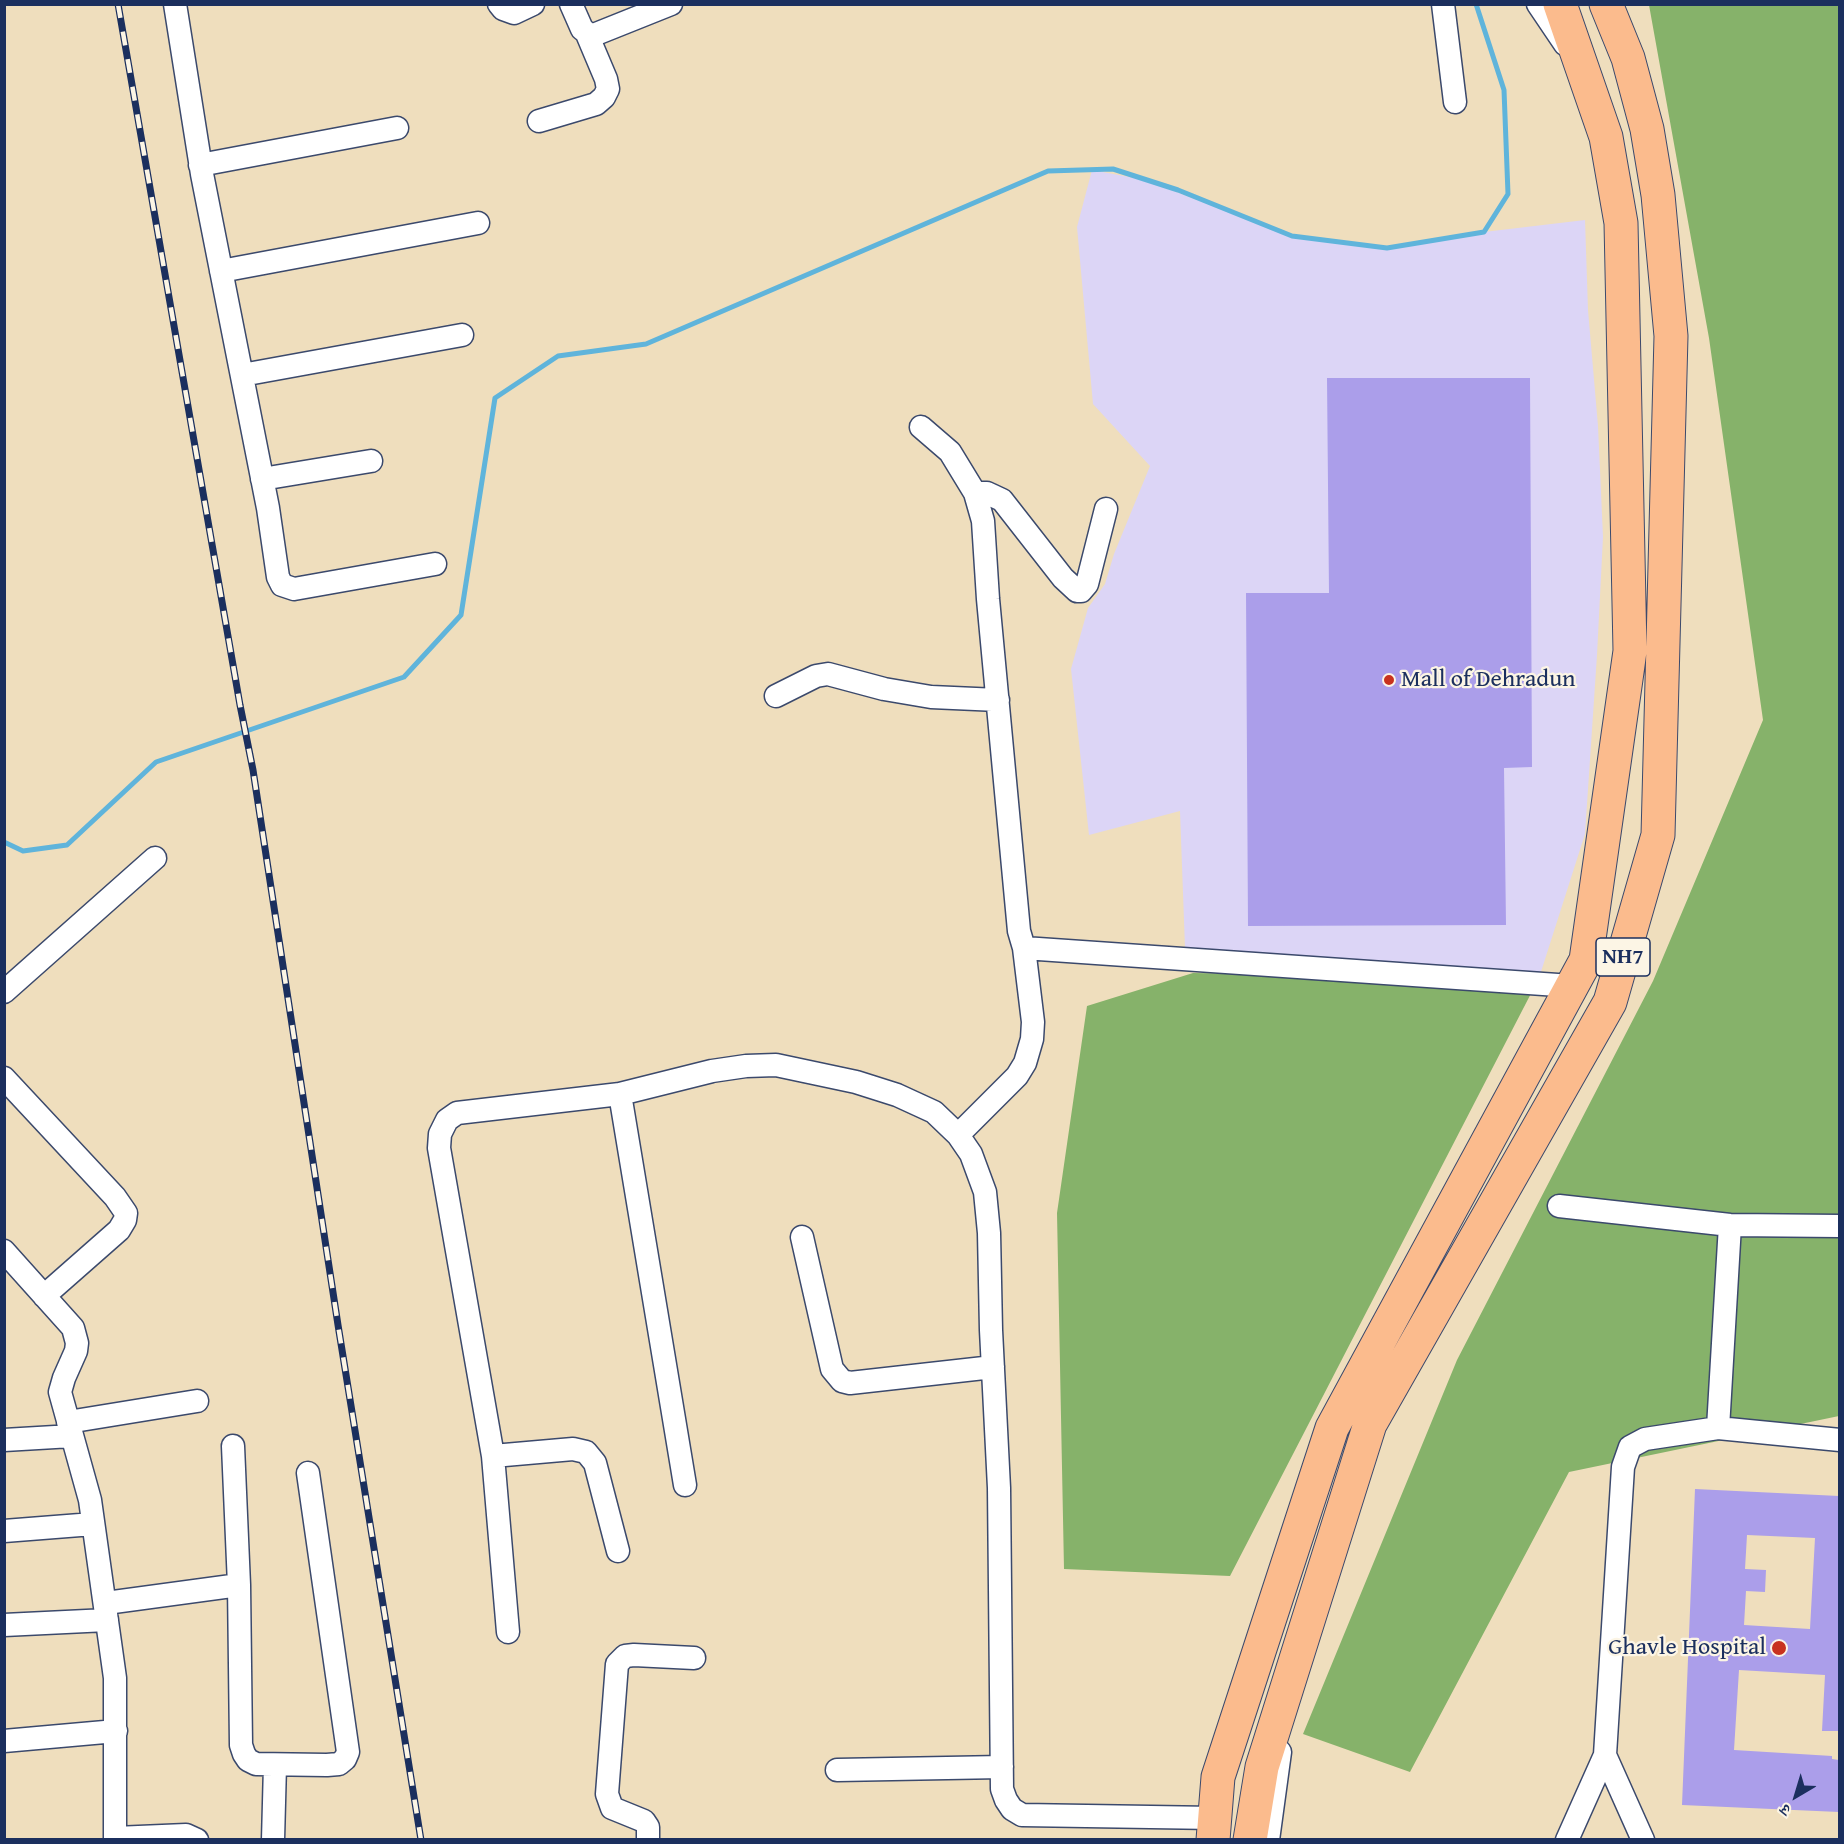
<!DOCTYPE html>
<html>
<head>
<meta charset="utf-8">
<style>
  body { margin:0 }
  #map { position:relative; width:1844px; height:1844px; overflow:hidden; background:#efdebd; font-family:"Gentium Book Plus","Noto Serif Devanagari",serif }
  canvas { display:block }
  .frame { position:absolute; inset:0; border:6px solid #1b2f5e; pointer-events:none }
  .north { position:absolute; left:1766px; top:1766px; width:60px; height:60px; -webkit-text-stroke:4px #fcf5e5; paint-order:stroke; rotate:218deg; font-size:16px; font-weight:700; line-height:24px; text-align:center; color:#1b2f5e }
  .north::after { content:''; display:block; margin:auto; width:21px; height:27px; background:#1b2f5e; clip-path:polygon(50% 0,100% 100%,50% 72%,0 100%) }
</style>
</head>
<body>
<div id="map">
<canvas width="1844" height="1844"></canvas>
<div class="frame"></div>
<div class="north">उ</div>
</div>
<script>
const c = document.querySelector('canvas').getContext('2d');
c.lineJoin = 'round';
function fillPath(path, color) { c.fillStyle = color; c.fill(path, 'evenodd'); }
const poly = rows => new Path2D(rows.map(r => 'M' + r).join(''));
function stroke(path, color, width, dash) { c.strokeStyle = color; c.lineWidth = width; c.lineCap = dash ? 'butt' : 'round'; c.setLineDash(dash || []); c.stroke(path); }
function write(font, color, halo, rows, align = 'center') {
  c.font = font + ' "Gentium Book Plus",serif'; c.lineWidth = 4.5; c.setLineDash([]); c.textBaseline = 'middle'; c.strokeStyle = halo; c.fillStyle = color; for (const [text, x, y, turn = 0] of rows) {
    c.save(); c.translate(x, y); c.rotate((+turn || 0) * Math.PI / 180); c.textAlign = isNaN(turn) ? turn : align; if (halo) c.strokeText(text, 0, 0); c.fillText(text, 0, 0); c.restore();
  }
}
fillPath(poly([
  [1092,170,1145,180,1292,236,1387,248,1484,232,1585,220,1588,310,1598,426,1603,537,1597,655,1585,834,1539,978,1185,948,1180,811,1089,835,1071,669,1088,608,1105,584,1114,554,1150,466,1093,404,1077,227]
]), '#dcd5f6');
fillPath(poly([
  [1649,5,1839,5,1839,1416,1569,1472,1410,1772,1303,1734,1457,1360,1653,981,1763,720,1709,338],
  [1193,973,1539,978,1230,1576,1064,1569,1057,1213,1087,1006]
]), '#86b26a');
stroke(poly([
  [4,842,23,851,67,845,156,762,404,677,461,615,495,398,558,356,646,344,1048,171,1113,169,1178,190,1292,236,1387,248,1484,232,1508,194,1504,90,1476,4]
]), '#5fb4db', 5);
fillPath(poly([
  [1327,378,1530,378,1532,767,1504,768,1506,925,1248,926,1246,593,1329,593],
  [1695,1489,1839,1496,1839,1731,1822,1731,1825,1675,1739,1670,1734,1750,1832,1756,1832,1759,1839,1760,1839,1812,1682,1805],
  [1747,1535,1815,1538,1810,1629,1744,1625,1746,1591,1765,1592,1766,1570,1745,1569]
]), '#ab9eea');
const minor = poly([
  [175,4,202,174,268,508,278,577,282,585,294,589,435,564],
  [499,4,503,9,514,13,533,4],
  [571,4,582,29,591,36,671,4],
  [1443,4,1455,102],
  [1538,4,1565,44],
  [539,121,596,104,604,97,608,89,606,79,587,34],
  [200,165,397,128],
  [221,271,478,223],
  [242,375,462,335],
  [921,427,950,452,975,493,983,521,988,599,1019,931,1024,948,1572,986],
  [262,479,371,461],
  [975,493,987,493,1002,500,1063,578,1077,591,1081,591,1087,584,1106,509],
  [776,696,816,676,828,674,884,689,931,697,998,700],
  [4,992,155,858],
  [4,1078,115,1197,126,1213,125,1220,119,1230,44,1296],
  [620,1094,685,1485],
  [958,1135,1017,1076,1025,1063,1032,1039,1033,1022,1024,948],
  [1559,1206,1730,1225,1840,1226],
  [802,1237,832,1369,842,1381,850,1383,993,1367],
  [4,1251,73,1328,77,1343,76,1351,64,1378,60,1392,90,1500,115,1678,115,1840],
  [68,1422,197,1401],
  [1718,1428,1730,1225],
  [4,1440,72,1436],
  [493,1456,573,1449,586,1452,595,1463,618,1551],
  [4,1531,93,1524],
  [239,1585,241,1745,244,1754,248,1760,256,1764,327,1765,339,1764,345,1759,348,1752,308,1473],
  [106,1603,239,1585,233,1446],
  [4,1625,107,1620],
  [508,1632,493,1456,439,1148,440,1134,447,1120,457,1113,620,1094,712,1071,746,1066,776,1065,856,1082,897,1095,934,1112,958,1135,971,1154,985,1192,989,1233,991,1330,999,1488,1002,1789,1006,1800,1012,1809,1022,1815,1215,1818],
  [4,1741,116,1731],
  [1605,1755,1643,1840],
  [837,1770,1002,1767],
  [115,1838,186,1835,197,1840],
  [273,1840,275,1765],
  [648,1840,648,1827,644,1821,612,1808,607,1794,617,1664,625,1656,634,1655,694,1658],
  [1268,1840,1280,1752],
  [1567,1840,1605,1755,1623,1467,1630,1447,1645,1439,1718,1428,1840,1440]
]);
const highway = poly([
  [1213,1840,1218,1777,1332,1428,1586,960,1630,651,1621,223,1606,137,1560,4],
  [1250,1840,1262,1767,1370,1424,1610,1002,1658,835,1671,336,1658,195,1647,129,1628,58,1606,4]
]);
stroke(minor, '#3b496c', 25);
stroke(highway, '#3b496c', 35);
stroke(minor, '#fff', 22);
stroke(highway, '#fbbb8d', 33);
const rail = poly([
  [118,4,240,705,253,770,338,1325,421,1840]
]);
stroke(rail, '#1b2f5e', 7);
stroke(rail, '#fcf5e5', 4.5, [14]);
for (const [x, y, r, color] of [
  [1389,680,6,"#c8321e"],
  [1779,1648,8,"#c8321e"]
]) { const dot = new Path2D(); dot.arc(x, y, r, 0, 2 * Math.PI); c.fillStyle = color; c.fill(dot); stroke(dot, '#fcf5e5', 2); }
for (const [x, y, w] of [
  [1623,957,54]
]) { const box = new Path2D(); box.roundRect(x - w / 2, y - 19, w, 38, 4.5); c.fillStyle = '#fcf5e5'; c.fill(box); stroke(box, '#1b2f5e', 1.5); }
write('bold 22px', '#1b2f5e', null, [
  ["NH7",1623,957]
]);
write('24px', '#1b2f5e', '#fcf5e5', [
  ["Mall of Dehradun",1401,680],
  ["Ghavle Hospital",1766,1648,"right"]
], 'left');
</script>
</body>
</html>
